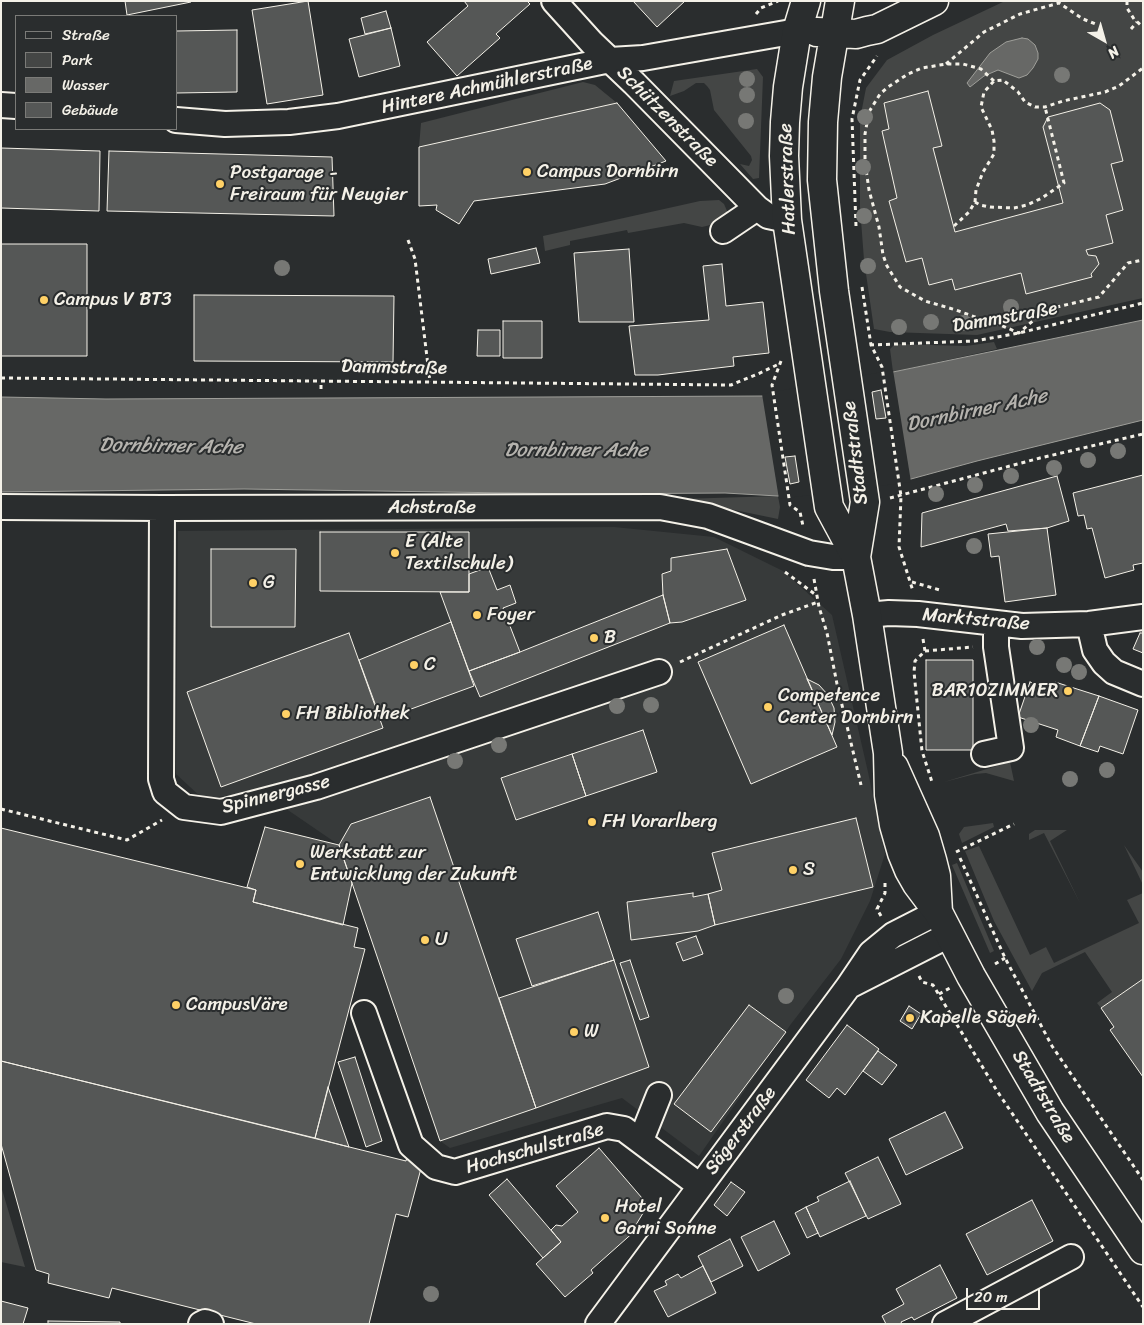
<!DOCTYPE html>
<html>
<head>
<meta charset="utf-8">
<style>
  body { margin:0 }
  #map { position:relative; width:1144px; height:1325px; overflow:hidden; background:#2a2d2e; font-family:Sriracha,sans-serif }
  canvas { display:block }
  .frame { position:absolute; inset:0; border:2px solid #f4f1e8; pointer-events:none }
  .legend { position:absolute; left:15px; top:15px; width:162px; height:115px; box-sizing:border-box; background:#2a2d2e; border:1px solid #7b7b78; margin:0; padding:6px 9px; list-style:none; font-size:15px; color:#f4f1e8 }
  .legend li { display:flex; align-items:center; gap:10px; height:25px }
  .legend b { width:25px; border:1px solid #7b7b78 }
  .north { position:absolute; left:1079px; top:15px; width:50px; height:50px; -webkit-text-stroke:4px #2a2d2e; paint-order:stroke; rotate:142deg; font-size:14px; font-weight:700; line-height:20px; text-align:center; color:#f4f1e8 }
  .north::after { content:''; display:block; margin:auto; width:18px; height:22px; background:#f4f1e8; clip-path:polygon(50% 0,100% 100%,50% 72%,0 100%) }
  .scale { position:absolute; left:966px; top:1288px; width:74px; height:22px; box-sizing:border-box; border:2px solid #f4f1e8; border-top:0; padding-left:6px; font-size:15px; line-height:18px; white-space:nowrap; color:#f4f1e8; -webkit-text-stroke:4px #2a2d2e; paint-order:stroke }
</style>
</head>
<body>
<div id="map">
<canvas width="1144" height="1325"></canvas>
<div class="frame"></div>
<ul class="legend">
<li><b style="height:6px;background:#2a2d2e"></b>Straße</li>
<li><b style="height:14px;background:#444645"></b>Park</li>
<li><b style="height:14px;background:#676866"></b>Wasser</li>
<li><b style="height:14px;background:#555756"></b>Gebäude</li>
</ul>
<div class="north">N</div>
<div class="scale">20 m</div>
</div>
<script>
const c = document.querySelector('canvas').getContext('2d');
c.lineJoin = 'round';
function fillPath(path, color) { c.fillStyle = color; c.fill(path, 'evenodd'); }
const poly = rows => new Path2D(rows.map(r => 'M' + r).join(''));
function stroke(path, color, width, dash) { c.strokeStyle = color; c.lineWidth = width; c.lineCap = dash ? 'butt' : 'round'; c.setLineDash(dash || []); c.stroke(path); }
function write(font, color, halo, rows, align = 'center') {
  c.font = font + ' Sriracha,sans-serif'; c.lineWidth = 4; c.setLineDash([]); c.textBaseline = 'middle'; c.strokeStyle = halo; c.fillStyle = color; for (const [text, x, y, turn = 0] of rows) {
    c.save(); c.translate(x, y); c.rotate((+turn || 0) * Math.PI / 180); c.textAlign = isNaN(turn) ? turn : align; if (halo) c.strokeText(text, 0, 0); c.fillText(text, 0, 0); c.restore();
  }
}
fillPath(poly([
  [614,527,714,537,783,571,832,615,868,772,885,854,870,901,841,959,791,1024,699,1156,622,1098,450,1148,440,1141,339,845,260,791,203,799,176,774,178,531]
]), '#373a3a');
fillPath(poly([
  [1005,1,1143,1,1143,298,977,335,890,332,874,329,864,260,860,207,860,119,866,88,887,60,933,35],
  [757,69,763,77,759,178,753,179,740,164,749,166,752,160,751,156,714,110,710,90,707,86,704,83,696,83,684,91,670,96,674,81],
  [583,82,595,85,617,103,419,147,421,123],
  [719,200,724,204,727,211,727,215,719,223,702,227,684,223,628,233,627,230,570,241,570,245,545,251,543,236,700,201],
  [994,342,997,349,893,372,890,349,895,344,966,346],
  [778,496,780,507,778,519,681,499],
  [1010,762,1014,781,986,773,975,774,944,782],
  [993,823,994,827,962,843,959,834,964,827],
  [1035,830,1067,830,1050,841,1080,903,1044,833,1029,840,1029,834],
  [1124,845,1143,872,1143,885],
  [979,846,1030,955,1046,947,1054,963,1139,923,1127,900,1143,893,1143,979,1101,1008,1097,1003,1112,992,1085,952,1042,973,1032,991,994,921,965,851],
  [957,863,994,951,990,953,952,865],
  [1,1186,25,1267,1,1262]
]), '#444645');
const water = poly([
  [1022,38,1028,39,1035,45,1038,53,1038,59,1033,68,1027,75,1019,78,998,70,984,76,970,87,967,83,990,53,1006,42,1022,38],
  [1143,320,1143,420,977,461,911,479,778,496,725,493,578,494,244,489,1,492,1,397,106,399,762,396,893,372,1143,320]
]);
fillPath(water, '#676866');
stroke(water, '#9f9f9a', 1);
fillPath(poly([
  [893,370,911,482,779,499,762,394]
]), '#2a2d2e');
const building = poly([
  [125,1,191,1,191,2,127,15,125,1],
  [308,1,323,95,267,104,252,10,308,1],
  [464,1,527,1,530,4,496,34,500,38,457,76,427,42,468,6,464,1],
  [633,1,685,1,657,27,633,1],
  [386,11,391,28,365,34,361,18,386,11],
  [391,28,400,66,359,77,349,39,391,28],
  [237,30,237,92,176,93,176,31,237,30],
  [928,91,942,146,933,148,955,232,1063,203,1043,127,1048,117,1100,103,1110,110,1123,161,1111,164,1123,210,1106,215,1113,243,1086,250,1088,255,1096,256,1099,264,1091,274,1092,277,1026,294,1021,273,955,290,952,279,929,285,922,258,906,262,889,201,897,198,882,131,889,129,884,103,928,91],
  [617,103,666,161,605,184,474,201,459,224,436,210,437,205,419,206,419,147,617,103],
  [1,148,100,151,99,211,1,208,1,148],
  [109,151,332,157,334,216,107,211,109,151],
  [1,244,87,244,87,356,1,356,1,244],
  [536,248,540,263,491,274,488,259,536,248],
  [629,249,634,322,579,322,574,253,629,249],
  [722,264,726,306,763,302,769,353,733,357,734,366,658,375,635,375,629,326,709,320,703,266,722,264],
  [194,295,394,296,393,362,194,361,194,295],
  [503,321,542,321,542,358,503,358,503,321],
  [478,330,500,330,500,356,477,356,478,330],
  [881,390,886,418,876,419,872,392,881,390],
  [795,456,799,482,790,484,785,457,795,456],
  [1143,475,1143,563,1133,565,1134,570,1105,578,1092,528,1087,529,1084,515,1078,516,1073,493,1143,475],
  [1057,476,1069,521,1047,528,1008,531,1006,524,921,547,922,513,1057,476],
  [1047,528,1056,595,1005,602,999,556,991,557,988,534,1047,528],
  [320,532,469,532,469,592,320,591,320,532],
  [211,549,296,549,295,627,211,627,211,549],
  [727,549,746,600,682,622,670,623,663,595,662,574,671,571,671,558,727,549],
  [488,567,497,590,510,585,516,603,503,608,520,652,469,671,440,592,469,592,469,574,488,567],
  [663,595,670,623,480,697,469,671,520,652,663,595],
  [451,622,474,686,381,720,359,660,451,622],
  [784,625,837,747,751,784,698,662,784,625],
  [349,633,383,728,221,787,187,692,349,633],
  [1140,633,1143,633,1143,653,1133,649,1140,633],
  [926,660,973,660,973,750,926,750,926,660],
  [807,679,819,685,828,695,834,708,835,722,832,735,807,679],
  [1030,682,1052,690,1055,682,1099,696,1080,746,1056,737,1058,730,1018,717,1030,682],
  [1099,696,1138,710,1123,754,1100,746,1098,752,1080,746,1099,696],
  [643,730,657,772,586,796,572,754,643,730],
  [572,754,586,796,516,820,501,778,572,754],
  [430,797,536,1108,440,1141,339,845,351,824,430,797],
  [856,818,873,887,715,925,708,894,722,890,712,853,856,818],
  [265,827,339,845,352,883,343,925,253,902,256,890,247,887,265,827],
  [1,828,256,890,253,902,358,928,354,947,365,949,315,1138,1,1061,1,828],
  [693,893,693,897,708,894,715,925,698,931,631,940,627,902,693,893],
  [598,912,614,960,532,986,516,939,598,912],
  [696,936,703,954,683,961,676,943,696,936],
  [614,960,649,1067,536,1108,499,998,614,960],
  [630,960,649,1017,640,1020,620,963,630,960],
  [1143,979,1143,1077,1110,1030,1114,1027,1101,1008,1143,979],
  [749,1005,786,1032,711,1132,674,1104,749,1005],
  [909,1006,921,1014,912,1029,900,1021,909,1006],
  [847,1025,879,1049,845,1095,837,1088,829,1098,806,1080,847,1025],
  [878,1051,897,1065,882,1085,863,1071,878,1051],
  [355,1057,382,1141,366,1147,338,1062,355,1057],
  [1,1061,406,1161,407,1157,423,1161,408,1217,396,1214,369,1324,256,1324,112,1288,109,1298,48,1283,49,1274,36,1270,1,1144,1,1061],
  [328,1087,349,1147,315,1138,328,1087],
  [945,1112,963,1148,906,1175,889,1139,945,1112],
  [599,1148,648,1205,634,1228,636,1230,591,1270,593,1273,565,1297,536,1264,561,1242,551,1230,556,1225,562,1226,578,1212,556,1186,599,1148],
  [878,1157,901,1204,868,1219,845,1173,878,1157],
  [507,1179,561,1242,543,1258,489,1195,507,1179],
  [850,1181,866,1216,820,1237,806,1207,819,1201,817,1197,850,1181],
  [731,1182,745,1192,727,1216,714,1205,731,1182],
  [1032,1200,1053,1241,987,1275,966,1234,1032,1200],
  [806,1207,818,1233,807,1238,795,1213,806,1207],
  [774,1221,790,1254,758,1271,741,1237,774,1221],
  [730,1239,743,1266,711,1282,698,1256,730,1239],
  [940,1265,957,1298,914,1320,912,1317,901,1322,902,1324,886,1324,882,1316,904,1304,896,1289,940,1265],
  [703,1266,716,1293,668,1317,654,1291,667,1285,665,1281,678,1274,681,1278,703,1266],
  [1,1301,28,1308,23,1324,1,1324,1,1301],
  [48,1321,120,1322,120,1324,48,1324,48,1321]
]);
fillPath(building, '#555756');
stroke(building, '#f4f1e8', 1);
const minor = poly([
  [554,1,592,43,634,83,757,208,768,216,787,220],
  [1,105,16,106],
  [176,120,225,124,289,122,338,116,610,60,643,58,797,31],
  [723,231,757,208],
  [1,507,162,508,660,507,708,516,809,553,833,557,856,557],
  [162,508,161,779,165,792,184,807,221,812,316,787,659,672],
  [867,615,889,613,918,614,1022,626,1089,624,1143,617],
  [1089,624,1095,650,1104,663,1114,672,1143,684],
  [984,754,1011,748,996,647,996,623],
  [849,986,949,935],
  [364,1013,411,1145,436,1167,455,1172,607,1126,624,1129,700,1186],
  [641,1140,659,1095],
  [201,1324,205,1322,211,1324],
  [598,1324,848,987,871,953,893,935,938,912],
  [945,1324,1071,1257]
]);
const major = poly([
  [806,1,797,31,788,87,785,122,784,156,787,220,829,507,856,557,867,615,888,753,889,795,894,825,902,853,909,870,917,884,938,912,971,976,1050,1112,1143,1250],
  [840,1,827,77,823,122,822,180,834,291,865,502,856,557],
  [817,32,856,34,867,31,877,29,934,1],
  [894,767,925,836,932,860,936,876,938,912]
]);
stroke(minor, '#f4f1e8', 28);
stroke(major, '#f4f1e8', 31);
stroke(poly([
  [1127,1,1127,8,1134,19,1143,27],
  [756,14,761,8,778,1],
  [1131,29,1137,22],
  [946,64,984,32,1020,14,1059,3,1083,19,1098,25],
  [994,81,981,69,963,64,946,64,922,68,908,74,888,87,880,94,869,112,865,134,865,162,869,190,879,227,883,255,887,266,900,287,925,301,956,310,986,321,998,324,1019,333,1036,318,1057,307,1099,297,1128,263,1143,260],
  [975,202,980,205,990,207,1014,208,1027,205,1042,198,1064,183,1045,107],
  [856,226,852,119,860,80,877,56],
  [954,226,969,212,975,202,976,190,983,172,994,154,994,141,992,130,981,107,984,92,994,81,1003,80,1018,92,1025,102,1035,107,1045,107,1063,101,1105,92,1119,86,1143,68],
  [408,240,415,259,430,382],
  [862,287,871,345,882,367,901,496,899,547,913,591],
  [870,345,975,341,1019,333,1143,303],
  [781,361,772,385,790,505,800,512,803,526],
  [1,378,731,385,760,373,781,363],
  [321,389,321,381],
  [890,498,1040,458,1143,434],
  [785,572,816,595],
  [814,579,819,607,827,633,837,684,861,785],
  [912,582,940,590],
  [923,639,925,651,915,661,914,672,922,751,932,782],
  [925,651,973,647],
  [680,662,782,615,818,602],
  [1,809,127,840,162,820],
  [956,852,1014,824],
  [960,858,1005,958,1052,1046,1143,1180],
  [881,916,877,909,885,893,885,883],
  [995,964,1005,958],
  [919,976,922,982,933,985,997,1091,1143,1307],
  [939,994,950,988]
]), '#f4f1e8', 3, [4, 4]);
stroke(minor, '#2a2d2e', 24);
stroke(major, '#2a2d2e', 28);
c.fillStyle = '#777875';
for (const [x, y] of [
  [1062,75],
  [747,79],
  [747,95],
  [865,117],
  [746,121],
  [863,167],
  [864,216],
  [868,266],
  [282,268],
  [1011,307],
  [931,322],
  [964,323],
  [899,327],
  [1118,451],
  [1088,460],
  [1054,468],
  [1011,476],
  [975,485],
  [936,494],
  [974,546],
  [1037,647],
  [1064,665],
  [1079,672],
  [651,705],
  [617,706],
  [1031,725],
  [499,745],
  [455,761],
  [1107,770],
  [1070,779],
  [786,996],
  [431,1294]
]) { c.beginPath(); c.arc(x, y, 8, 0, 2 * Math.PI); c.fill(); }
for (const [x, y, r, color] of [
  [527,172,5,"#ffd166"],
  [220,184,5,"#ffd166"],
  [44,300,5,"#ffd166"],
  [395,553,5,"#ffd166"],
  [253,583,5,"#ffd166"],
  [477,615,5,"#ffd166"],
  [594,638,5,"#ffd166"],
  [414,665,5,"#ffd166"],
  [1068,691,5,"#ffd166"],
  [768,707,5,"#ffd166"],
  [286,714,5,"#ffd166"],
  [592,822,5,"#ffd166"],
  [300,864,5,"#ffd166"],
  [793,870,5,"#ffd166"],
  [425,940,5,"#ffd166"],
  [176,1005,5,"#ffd166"],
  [910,1018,5,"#ffd166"],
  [574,1032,5,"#ffd166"],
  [605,1218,5,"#ffd166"]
]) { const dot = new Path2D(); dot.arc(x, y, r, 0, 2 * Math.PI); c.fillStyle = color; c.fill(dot); stroke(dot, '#2a2d2e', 2); }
write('19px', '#f4f1e8', '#2a2d2e', [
  ["Hintere Achmühlerstraße",487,86,-12],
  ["Schützenstraße",667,117,45],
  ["Hatlerstraße",788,179,-92],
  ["Dammstraße",1005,318,-10],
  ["Dammstraße",394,368,1],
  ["Stadtstraße",856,453,-97],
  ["Achstraße",432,508],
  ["Marktstraße",976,620,5],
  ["Spinnergasse",276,795,-14],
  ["Stadtstraße",1043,1097,59],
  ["Sägerstraße",741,1131,-53],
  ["Hochschulstraße",535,1149,-16]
]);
write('19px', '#f4f1e8', '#2a2d2e', [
  ["Campus Dornbirn",537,172],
  ["Postgarage -",230,173],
  ["Freiraum für Neugier",230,195],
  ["Campus V BT3",54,300],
  ["E (Alte",405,542],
  ["Textilschule)",405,564],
  ["G",263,583],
  ["Foyer",487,615],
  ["B",604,638],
  ["C",424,665],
  ["BAR10ZIMMER",1058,691,"right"],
  ["Competence",778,696],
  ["Center Dornbirn",778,718],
  ["FH Bibliothek",296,714],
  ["FH Vorarlberg",602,822],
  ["Werkstatt zur",310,853],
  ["Entwicklung der Zukunft",310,875],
  ["S",803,870],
  ["U",435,940],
  ["CampusVäre",186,1005],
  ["Kapelle Sägen",920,1018],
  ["W",584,1032],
  ["Hotel",615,1207],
  ["Garni Sonne",615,1229]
], 'left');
write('italic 20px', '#b5b3ae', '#2a2d2e', [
  ["Dornbirner Ache",977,411,-12],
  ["Dornbirner Ache",171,447,1],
  ["Dornbirner Ache",576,451]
]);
</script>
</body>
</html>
